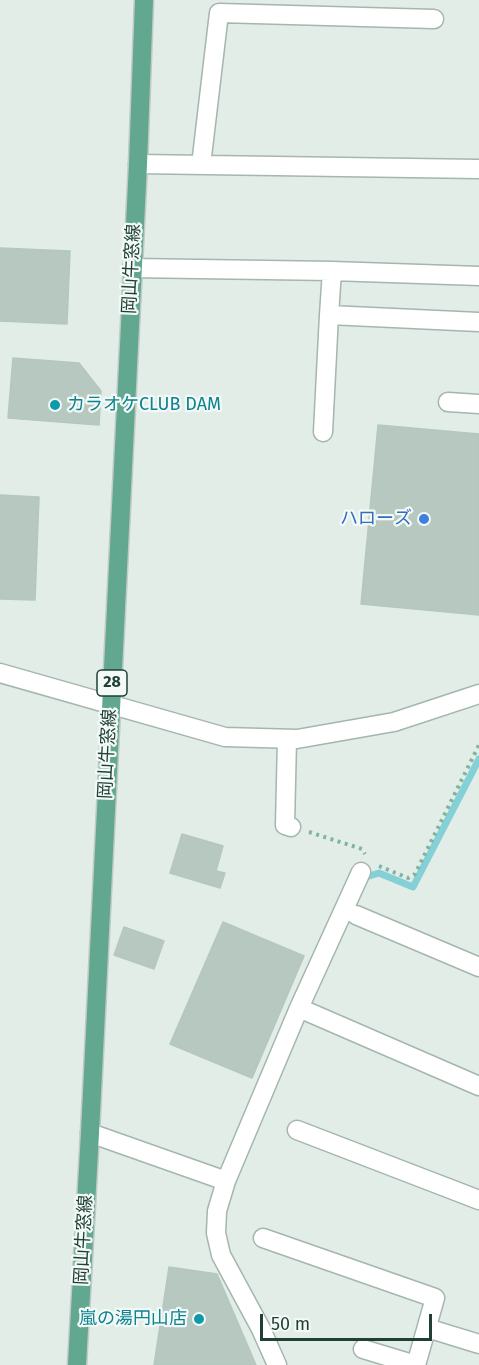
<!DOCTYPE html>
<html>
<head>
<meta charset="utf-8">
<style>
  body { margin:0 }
  #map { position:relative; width:479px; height:1365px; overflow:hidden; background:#e2ede7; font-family:"Fira Sans",sans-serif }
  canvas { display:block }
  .scale { position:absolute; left:260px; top:1314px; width:172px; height:27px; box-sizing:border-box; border:3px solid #204035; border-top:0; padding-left:8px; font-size:18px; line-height:21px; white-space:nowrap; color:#204035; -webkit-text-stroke:4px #f3f9f6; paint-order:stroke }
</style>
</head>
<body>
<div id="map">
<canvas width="479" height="1365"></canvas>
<div class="scale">50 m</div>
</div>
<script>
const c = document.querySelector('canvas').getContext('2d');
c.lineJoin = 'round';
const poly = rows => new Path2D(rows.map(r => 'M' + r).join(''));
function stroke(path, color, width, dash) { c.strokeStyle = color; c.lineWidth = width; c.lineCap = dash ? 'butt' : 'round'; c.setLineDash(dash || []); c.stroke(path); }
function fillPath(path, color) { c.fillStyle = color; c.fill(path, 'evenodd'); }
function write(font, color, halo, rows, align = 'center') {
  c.font = font + ' "Fira Sans","Noto Sans JP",sans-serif'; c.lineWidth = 4.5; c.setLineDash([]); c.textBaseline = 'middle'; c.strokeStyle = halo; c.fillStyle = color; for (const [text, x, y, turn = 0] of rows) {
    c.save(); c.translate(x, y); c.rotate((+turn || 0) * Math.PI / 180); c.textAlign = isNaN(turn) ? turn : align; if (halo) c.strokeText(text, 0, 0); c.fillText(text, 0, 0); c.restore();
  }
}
stroke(poly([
  [364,881,366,877,379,873,413,887,479,759]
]), '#85d0d7', 7);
const building = poly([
  [0,248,70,251,67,324,0,321,0,248],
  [13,358,79,363,101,391,99,425,8,418,13,358],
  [378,425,479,434,479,615,361,604,378,425],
  [0,495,39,497,35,600,0,599,0,495],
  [182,834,223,846,216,871,225,873,220,888,170,873,182,834],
  [223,922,304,956,252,1078,170,1044,223,922],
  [124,927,164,941,154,969,114,955,124,927],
  [169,1267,217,1274,256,1365,154,1365,169,1267]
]);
fillPath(building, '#b7c8c0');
stroke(building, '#b3c8be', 1.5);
const street = poly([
  [138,164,479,169],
  [201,165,219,13,434,19],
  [132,268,332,271,329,315,479,322],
  [332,271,479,276],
  [448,402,479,404],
  [323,432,329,315],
  [0,673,225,737,297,739,394,722,479,694],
  [287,739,285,825,291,827],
  [356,915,479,967],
  [299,1008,479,1086],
  [297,1130,479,1200],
  [90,1133,226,1181],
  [263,1238,435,1298,416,1365,363,1349],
  [427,1328,479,1344],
  [277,1365,261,1329,221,1255,216,1233,217,1211,226,1181,299,1008,361,872]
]);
const primary = poly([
  [77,1365,90,1133,138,164,144,0]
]);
stroke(street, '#a4b6ae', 21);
stroke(primary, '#c1cac6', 21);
stroke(poly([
  [309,832,362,849,365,854],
  [379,866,408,878,415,874,479,745]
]), '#7fb4a0', 4, [3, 4.5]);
stroke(street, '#fff', 18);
stroke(primary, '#62a790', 18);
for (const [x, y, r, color] of [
  [55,405,6,"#0f9aa8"],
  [424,519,6,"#3f7fe0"],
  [199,1319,6,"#0f9aa8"]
]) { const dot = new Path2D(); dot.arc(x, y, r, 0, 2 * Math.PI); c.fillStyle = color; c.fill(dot); stroke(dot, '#f3f9f6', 2); }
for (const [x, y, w] of [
  [112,683,30]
]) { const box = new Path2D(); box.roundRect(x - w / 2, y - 13, w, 26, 4.5); c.fillStyle = '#f3f9f6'; c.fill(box); stroke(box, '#204035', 1.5); }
write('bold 16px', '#204035', null, [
  ["28",112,683]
]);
write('18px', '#204035', '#f3f9f6', [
  ["岡山牛窓線",132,269,-87],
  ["岡山牛窓線",108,754,-87],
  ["岡山牛窓線",84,1240,-87]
]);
write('18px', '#0d838f', '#f3f9f6', [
  ["カラオケCLUB DAM",67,405],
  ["嵐の湯円山店",187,1319,"right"]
], 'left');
write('18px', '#366cbe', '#f3f9f6', [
  ["ハローズ",412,519]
], 'right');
</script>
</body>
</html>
